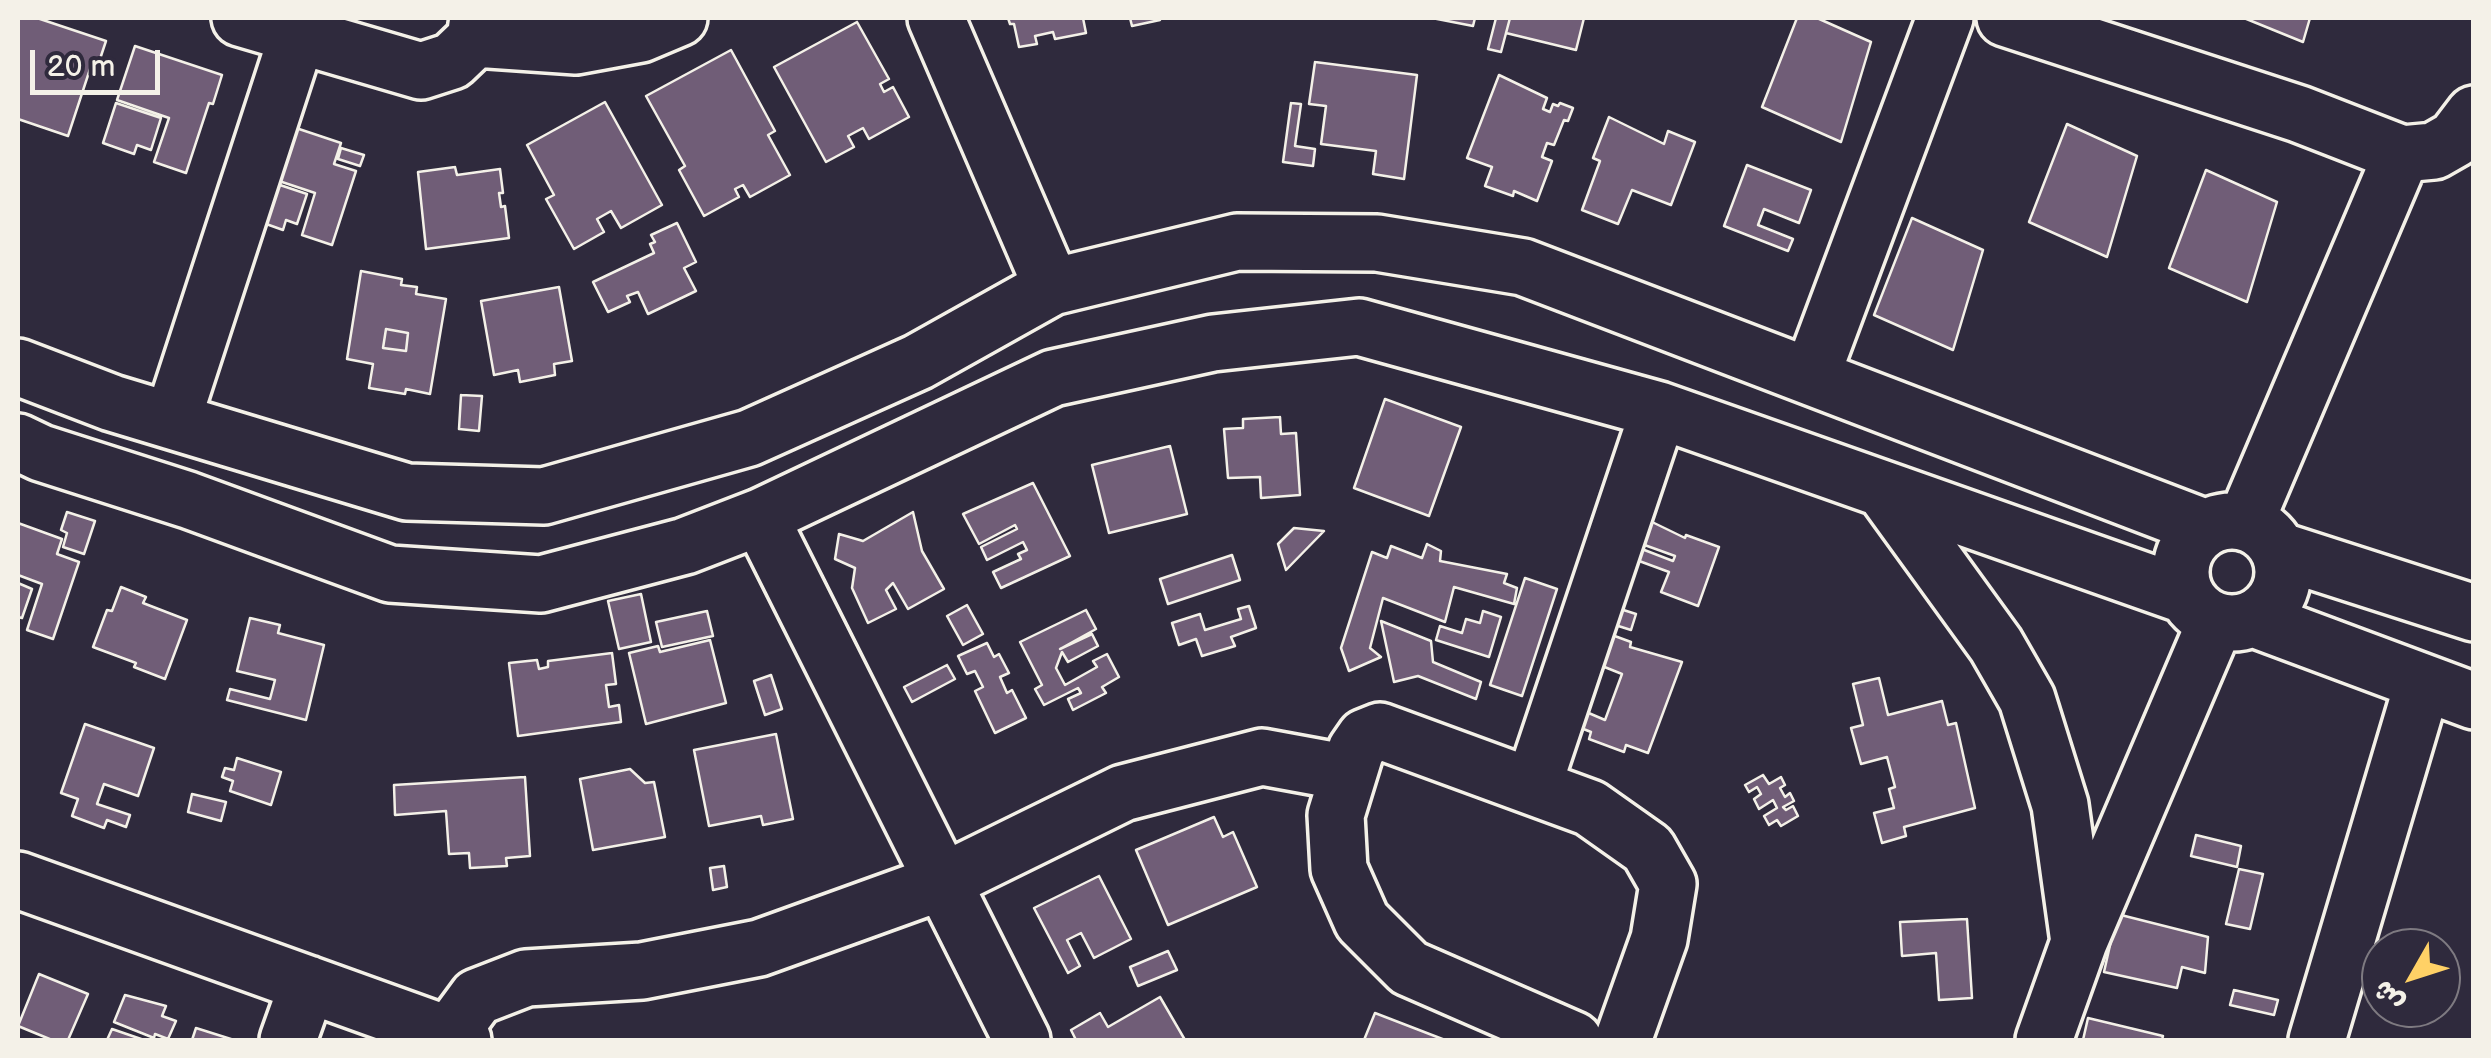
<!DOCTYPE html>
<html>
<head>
<meta charset="utf-8">
<style>
  body { margin:0 }
  #map { position:relative; width:2491px; height:1058px; overflow:hidden; background:#2f2a3d; font-family:"Balsamiq Sans","Playpen Sans Arabic",sans-serif }
  canvas { display:block }
  .frame { position:absolute; inset:0; border:20px solid #f4f1e8; pointer-events:none }
  .north { position:absolute; left:2361px; top:928px; width:100px; height:100px; box-sizing:border-box; background:#2f2a3d; border:2px solid #7e7a81; border-radius:50%; rotate:231deg; font-size:28px; font-weight:700; line-height:40px; text-align:center; color:#f4f1e8 }
  .north::after { content:''; display:block; margin:auto; width:35px; height:45px; background:#ffd166; clip-path:polygon(50% 0,100% 100%,50% 72%,0 100%) }
  .scale { position:absolute; left:30px; top:50px; width:130px; height:45px; box-sizing:border-box; border:5px solid #f4f1e8; border-top:0; padding-left:12px; font-size:30px; line-height:35px; white-space:nowrap; color:#f4f1e8; -webkit-text-stroke:8px #2f2a3d; paint-order:stroke }
</style>
</head>
<body>
<div id="map">
<canvas width="2491" height="1058"></canvas>
<div class="frame"></div>
<div class="north">ش</div>
<div class="scale">20 m</div>
</div>
<script>
const c = document.querySelector('canvas').getContext('2d');
c.lineJoin = 'round';
function fillPath(path, color) { c.fillStyle = color; c.fill(path, 'evenodd'); }
const poly = rows => new Path2D(rows.map(r => 'M' + r).join(''));
function stroke(path, color, width, dash) { c.strokeStyle = color; c.lineWidth = width; c.lineCap = dash ? 'butt' : 'round'; c.setLineDash(dash || []); c.stroke(path); }
const building = poly([
  [18,18,37,18,106,41,99,62,93,60,68,136,18,119,18,18],
  [1008,18,1083,18,1086,33,1055,39,1053,32,1035,36,1037,44,1019,47,1014,24,1010,24,1008,18],
  [1130,18,1160,18,1160,20,1132,26,1130,18],
  [1432,18,1475,18,1473,26,1432,18],
  [1496,18,1510,18,1501,52,1488,49,1496,18],
  [1510,18,1584,18,1576,50,1506,33,1510,18],
  [1797,18,1817,18,1871,42,1841,142,1762,107,1797,18],
  [2244,18,2310,18,2303,42,2244,18],
  [857,22,889,79,880,84,884,92,893,87,909,117,869,139,863,128,848,136,854,147,826,162,774,67,857,22],
  [135,46,222,75,213,104,209,103,186,173,154,162,169,118,117,100,135,46],
  [731,50,775,131,768,135,790,175,750,197,743,185,735,189,739,197,704,216,679,170,685,166,646,96,731,50],
  [1315,62,1417,75,1404,179,1373,174,1376,151,1321,144,1326,106,1309,104,1315,62],
  [1499,75,1547,98,1543,109,1550,112,1553,104,1558,106,1560,103,1573,108,1568,121,1564,120,1554,145,1547,143,1542,157,1552,161,1537,201,1514,191,1513,196,1485,186,1492,167,1467,158,1499,75],
  [605,102,662,205,621,228,611,211,597,219,604,232,574,249,546,199,554,195,527,145,605,102],
  [116,103,161,118,151,150,137,145,134,154,103,143,116,103],
  [1291,103,1301,104,1295,146,1315,149,1313,166,1283,162,1291,103],
  [1609,117,1664,144,1668,131,1695,142,1671,205,1632,190,1618,224,1582,210,1600,161,1593,158,1609,117],
  [2067,124,2137,156,2107,257,2029,222,2067,124],
  [287,125,341,143,334,164,356,171,332,245,302,235,315,193,270,178,287,125],
  [341,148,364,155,360,166,338,159,341,148],
  [1747,165,1811,190,1799,223,1764,209,1758,225,1793,239,1788,251,1724,226,1747,165],
  [455,167,457,175,500,169,503,193,499,193,501,207,505,206,509,238,426,249,418,172,455,167],
  [2206,170,2277,202,2247,302,2169,268,2206,170],
  [268,181,307,194,297,224,286,220,283,230,255,220,268,181],
  [1912,218,1983,250,1953,350,1874,315,1912,218],
  [677,223,696,262,684,268,696,291,648,314,638,292,627,296,630,302,608,312,593,282,654,253,650,244,655,242,651,235,677,223],
  [361,271,402,279,401,285,417,287,416,294,446,299,430,394,406,389,405,394,369,388,373,364,347,359,361,271],
  [386,329,408,333,406,351,383,348,386,329],
  [559,287,572,361,554,364,555,375,520,382,518,370,494,375,481,301,559,287],
  [386,329,408,333,406,351,383,348,386,329],
  [461,395,482,396,479,431,459,429,461,395],
  [1385,399,1461,427,1429,516,1354,488,1385,399],
  [1280,417,1281,434,1296,433,1300,495,1261,498,1260,477,1228,478,1224,429,1243,428,1243,419,1280,417],
  [1170,446,1187,514,1109,533,1092,465,1170,446],
  [1033,483,1070,556,1001,588,993,572,1021,559,1018,554,1027,550,1023,542,987,560,981,547,1017,529,1015,525,979,544,963,514,1033,483],
  [67,512,95,521,84,554,63,547,67,533,61,530,67,512],
  [913,512,922,551,944,589,908,609,893,583,886,590,896,609,868,623,852,588,855,568,835,559,839,534,863,541,913,512],
  [1648,520,1685,538,1686,535,1719,547,1698,606,1661,592,1669,572,1631,558,1634,546,1673,561,1675,556,1639,543,1648,520],
  [18,523,62,539,57,554,79,562,53,639,27,630,42,584,18,575,18,523],
  [1294,528,1324,531,1286,570,1278,544,1294,528],
  [1427,544,1441,551,1440,561,1507,574,1504,583,1517,588,1514,604,1454,587,1445,622,1383,598,1370,648,1381,657,1349,671,1341,648,1372,552,1387,558,1391,546,1422,558,1427,544],
  [1232,555,1240,580,1168,604,1160,579,1232,555],
  [1525,578,1557,589,1522,696,1490,685,1525,578],
  [18,583,32,589,22,618,18,617,18,583],
  [121,587,146,597,143,603,187,620,165,679,134,667,136,663,93,647,107,610,112,611,121,587],
  [641,594,651,642,619,649,608,601,641,594],
  [967,605,983,634,963,645,947,616,967,605],
  [1249,606,1256,628,1231,637,1235,646,1202,656,1196,639,1179,645,1172,623,1200,614,1205,630,1241,619,1238,609,1249,606],
  [1614,607,1636,614,1631,630,1612,624,1614,607],
  [1086,610,1096,629,1060,649,1092,634,1098,646,1068,662,1062,652,1056,668,1065,685,1097,667,1093,661,1107,654,1119,677,1102,687,1106,693,1073,710,1068,699,1081,693,1078,688,1044,705,1035,689,1042,685,1020,642,1086,610],
  [707,611,713,636,662,647,656,622,707,611],
  [1483,611,1501,617,1489,657,1436,640,1440,626,1462,633,1466,619,1480,623,1483,611],
  [250,618,280,625,278,633,324,645,306,720,227,700,230,689,270,699,275,680,237,671,250,618],
  [1381,621,1431,641,1433,662,1481,682,1476,699,1418,676,1394,682,1381,621],
  [1593,628,1631,642,1630,647,1682,662,1648,753,1626,745,1624,752,1589,739,1591,732,1571,724,1577,708,1605,720,1622,674,1582,658,1593,628],
  [710,640,726,703,646,724,629,653,658,646,660,652,710,640],
  [987,643,994,657,999,654,1009,673,1000,677,1007,693,1012,690,1026,718,995,733,975,691,983,687,975,671,967,674,958,656,987,643],
  [612,653,616,684,606,685,609,707,619,705,621,722,518,736,509,663,537,660,539,669,548,667,548,661,612,653],
  [947,665,955,679,912,702,904,687,947,665],
  [771,675,782,709,765,715,754,681,771,675],
  [1879,678,1888,715,1942,701,1948,725,1956,723,1975,808,1904,827,1906,836,1882,843,1874,813,1894,808,1889,789,1895,787,1887,757,1861,764,1851,728,1863,725,1853,684,1879,678],
  [85,724,154,748,138,796,104,784,97,804,130,815,126,827,107,820,104,828,72,816,78,799,61,793,85,724],
  [776,734,793,819,763,825,761,816,709,826,694,750,776,734],
  [237,758,281,772,271,805,230,791,233,781,222,777,225,768,234,770,237,758],
  [630,769,645,783,654,782,665,837,593,850,580,779,630,769],
  [1763,775,1769,784,1781,777,1785,785,1780,788,1785,797,1790,793,1794,801,1783,807,1786,810,1793,806,1798,816,1781,826,1777,820,1769,825,1764,816,1777,808,1773,800,1759,809,1754,799,1761,794,1757,787,1749,792,1745,785,1763,775],
  [525,777,530,856,506,858,507,866,470,868,469,853,449,854,446,811,395,815,394,785,525,777],
  [192,794,226,802,221,821,188,812,192,794],
  [1214,817,1223,837,1233,832,1257,887,1168,925,1136,850,1214,817],
  [2196,835,2241,846,2237,867,2191,856,2196,835],
  [724,866,727,887,713,890,710,868,724,866],
  [2239,869,2263,874,2250,929,2226,924,2239,869],
  [1099,876,1131,939,1094,958,1081,933,1067,940,1080,966,1068,973,1034,908,1099,876],
  [2117,914,2208,937,2205,973,2182,967,2177,988,2104,972,2117,914],
  [1967,919,1972,998,1939,1000,1936,953,1902,956,1900,922,1967,919],
  [1168,951,1177,970,1138,986,1130,967,1168,951],
  [39,974,88,994,68,1040,52,1040,18,1026,39,974],
  [2234,990,2278,1000,2274,1015,2230,1005,2234,990],
  [125,995,166,1006,162,1016,176,1021,168,1039,155,1034,154,1038,114,1022,125,995],
  [1160,997,1185,1040,1076,1040,1071,1030,1100,1013,1108,1027,1160,997],
  [1375,1013,1445,1040,1364,1040,1375,1013],
  [2088,1018,2163,1036,2162,1040,2083,1040,2088,1018],
  [196,1028,234,1040,192,1040,196,1028],
  [112,1029,144,1040,107,1040,112,1029]
]);
fillPath(building, '#705d77');
stroke(building, '#f4f1e8', 2.5);
const minor = poly([
  [240,18,421,71,452,61,475,39,478,18],
  [936,18,1052,287],
  [2005,18,2299,114,2402,154,2434,151,2455,139,2474,114],
  [475,39,576,46,641,34,679,18],
  [18,367,112,403,407,492,544,496,749,438,918,362,1052,287,1237,242,1377,243,1523,267,2206,528],
  [1811,377,1945,18],
  [172,421,298,34],
  [18,442,41,453,188,500,390,574,541,584,685,546,760,517,1053,378,1213,343,1359,327,1659,410,2187,596],
  [1883,489,1996,645,2027,699,2060,805,2079,942],
  [760,517,1022,1040],
  '2181 572a51 51 0 1 1 102 0a51 51 0 1 1-102 0Z',
  [2245,523,2402,154],
  [2278,550,2474,613],
  [2254,619,2474,701],
  [1533,786,1659,410],
  [18,880,463,1040],
  [449,1035,477,997,526,978,642,971,759,948,942,882,1123,793,1262,757,1349,773],
  [288,1040,308,984],
  [1574,1040,1409,968,1362,921,1339,869,1336,815,1356,750,1365,737,1380,731,1590,808,1648,849,1668,884,1659,939,1623,1040],
  [2044,1040,2079,942,2216,621],
  [2317,1040,2423,683]
]);
stroke(minor, '#f4f1e8', 62);
stroke(minor, '#2f2a3d', 55);
</script>
</body>
</html>
